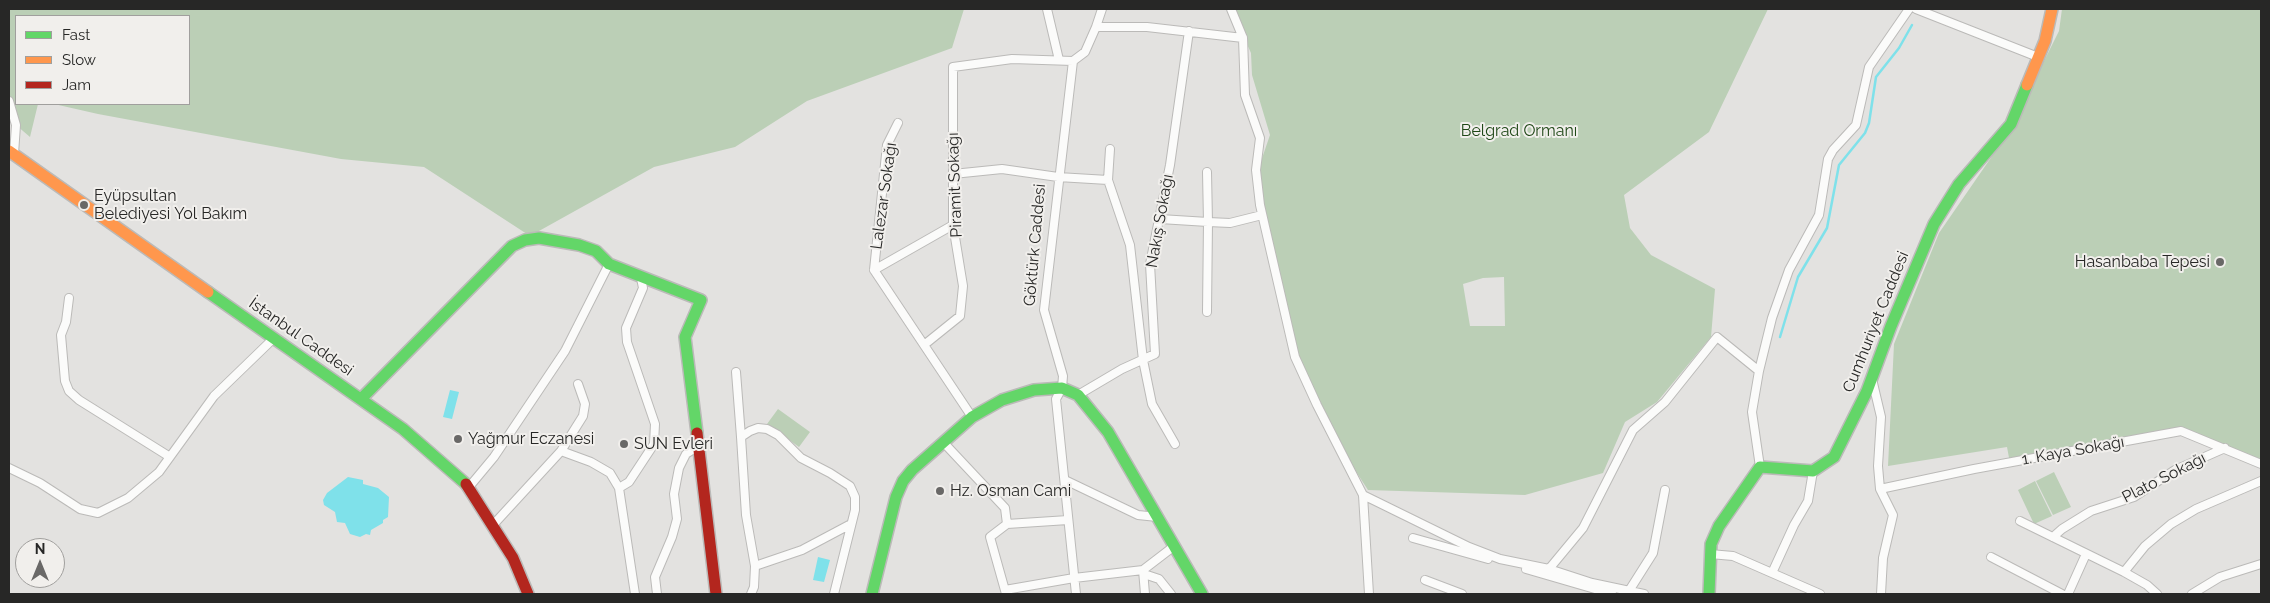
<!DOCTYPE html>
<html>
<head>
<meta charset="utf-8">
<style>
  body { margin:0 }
  #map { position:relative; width:2270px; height:603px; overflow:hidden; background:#e3e2e0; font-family:Raleway,sans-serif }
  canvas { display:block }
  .frame { position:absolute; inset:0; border:10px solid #272726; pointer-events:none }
  .legend { position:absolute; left:15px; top:15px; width:175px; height:90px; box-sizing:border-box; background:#f1efec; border:1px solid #a09f9d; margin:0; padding:6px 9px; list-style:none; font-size:15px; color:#272726 }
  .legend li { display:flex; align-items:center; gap:10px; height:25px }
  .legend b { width:25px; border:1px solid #a09f9d }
  .north { position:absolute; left:15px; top:538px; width:50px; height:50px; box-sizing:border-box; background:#f1efec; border:1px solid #a09f9d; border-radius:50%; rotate:0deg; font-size:14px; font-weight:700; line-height:20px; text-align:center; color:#272726 }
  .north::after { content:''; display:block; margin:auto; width:18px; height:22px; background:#696867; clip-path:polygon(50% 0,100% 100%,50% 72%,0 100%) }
</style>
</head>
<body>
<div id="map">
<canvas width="2270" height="603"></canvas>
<div class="frame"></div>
<ul class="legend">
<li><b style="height:6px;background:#63d668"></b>Fast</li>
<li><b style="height:6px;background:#ff974d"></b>Slow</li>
<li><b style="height:6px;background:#b3261e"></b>Jam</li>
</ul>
<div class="north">N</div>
</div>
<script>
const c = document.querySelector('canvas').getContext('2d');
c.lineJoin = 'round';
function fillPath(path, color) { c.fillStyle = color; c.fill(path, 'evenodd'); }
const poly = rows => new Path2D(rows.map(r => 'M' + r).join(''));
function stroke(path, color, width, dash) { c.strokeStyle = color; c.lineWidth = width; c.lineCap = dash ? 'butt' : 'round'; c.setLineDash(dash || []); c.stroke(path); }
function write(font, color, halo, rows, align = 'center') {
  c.font = font + ' Raleway,sans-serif'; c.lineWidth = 4; c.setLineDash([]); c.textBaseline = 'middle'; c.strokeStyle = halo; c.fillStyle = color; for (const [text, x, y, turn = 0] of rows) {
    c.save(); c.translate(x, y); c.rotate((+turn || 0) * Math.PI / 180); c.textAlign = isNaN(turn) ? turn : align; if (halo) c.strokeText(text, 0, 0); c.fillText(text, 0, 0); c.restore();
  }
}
fillPath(poly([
  [9,9,964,9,952,48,807,101,735,147,654,167,530,236,424,167,341,159,98,114,54,104,189,104,189,16,16,16,16,104,38,104,30,137,9,119],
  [1231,9,1768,9,1709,132,1624,195,1630,228,1651,255,1715,289,1711,337,1657,402,1625,422,1603,473,1525,495,1368,490,1331,433,1297,353,1265,226,1259,167,1270,135,1252,75,1251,53],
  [1504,277,1505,326,1470,326,1463,284,1483,278],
  [2062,9,2261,9,2261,467,2194,433,2010,463,2007,447,1888,466,1894,344,1939,233,2008,133,2059,31],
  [778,409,810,432,799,447,767,424],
  [2054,472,2071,507,2053,515,2036,481],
  [2035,481,2052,516,2034,524,2018,490]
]), '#bbcfb6');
fillPath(poly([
  [450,390,459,392,452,419,443,417],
  [348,477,363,480,363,484,378,488,389,497,388,517,383,520,383,523,371,530,370,535,366,534,360,537,350,534,345,523,337,522,335,512,324,505,323,500,327,493],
  [818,557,830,560,824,582,813,580]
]), '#7fe1ea');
stroke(poly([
  [1780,337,1798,277,1827,228,1839,165,1865,133,1869,123,1876,77,1899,48,1912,25]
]), '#7fe1ea', 2.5);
const street = poly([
  [1047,9,1059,60],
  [1231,9,1243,38,1245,95,1260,138,1256,170,1260,205,1295,357,1317,405,1363,495,1369,594],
  [1916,9,2038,57],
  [1096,27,1102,9],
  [1073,61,1044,310,1063,376,1062,388,1056,399,1076,594],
  [1073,61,1085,52,1096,27,1147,27,1243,38],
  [9,101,16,125,14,154],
  [1110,149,1108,180,1130,245,1143,360,1152,404,1175,444],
  [953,174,1002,169,1058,177,1108,180],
  [1160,219,1208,222,1207,172],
  [874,270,972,417],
  [874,270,887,145,898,123],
  [874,270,953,225],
  [69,298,66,322,61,335,65,381,69,391,79,400,170,457],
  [1207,312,1208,222,1230,223,1262,215],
  [924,345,960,316,963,286,953,225,953,67,1012,59,1073,61],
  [1759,371,1772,318,1789,270,1819,215,1828,159,1833,150,1856,125,1869,67,1909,9],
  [736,372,741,437],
  [1872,379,1881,417,1878,466,1880,489,1893,515,1883,558,1881,594],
  [1078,395,1122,369,1155,354,1150,264,1170,165,1189,31],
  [944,443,1005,508,1007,524],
  [561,451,591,462,610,473,619,488,635,594],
  [9,468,40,483,80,509,98,513,128,498,159,472,214,396,274,338],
  [1065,480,1138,515,1157,517],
  [469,487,494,457,565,351,609,264],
  [619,488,629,482,654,444,655,424,627,342,626,328,643,288,641,278],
  [1880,489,1974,469,2181,431,2261,464],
  [1363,495,1469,547,1500,559,1549,569,1592,583,1644,594],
  [2020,521,2124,572,2147,585,2157,594],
  [493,525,561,451,583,416,585,404,578,384],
  [2053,537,2062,529,2091,511,2134,497,2175,470,2225,448],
  [1413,538,1488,559],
  [1710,554,1733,556,1820,594],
  [1991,557,2062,594],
  [755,566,802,550,851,524],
  [1526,569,1612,594],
  [1549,569,1583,528,1633,430,1665,402,1717,337,1759,371,1752,412,1760,467],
  [1143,570,1145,594],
  [2124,572,2145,546,2171,524,2196,509,2261,481],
  [1772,573,1794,525,1808,501,1813,471],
  [1144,574,1159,579,1171,594],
  [1425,580,1462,594],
  [1005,590,1074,578,1143,570,1173,547],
  [657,594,655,577,672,537,677,519,674,494,679,468,686,454,697,447],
  [751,594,754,587,755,566,746,515,741,437,750,431,758,428,767,429,778,435,801,458,830,473,850,486,855,497,855,510,834,594],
  [1006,594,990,537,1007,524,1068,520],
  [1627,594,1653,553,1665,490],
  [2068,594,2086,554],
  [2192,594,2220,577,2261,564]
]);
const fast = poly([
  [208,292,403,429,466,484],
  [361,399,512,246,525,240,539,238,579,245,596,251,609,264,701,300,685,337,697,433],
  [872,594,896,497,903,481,912,470,972,417,1002,400,1034,390,1062,388,1078,395,1108,432,1202,594],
  [1709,594,1711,544,1719,526,1760,467,1813,471,1834,457,1867,391,1891,326,1934,224,1959,184,2011,124,2027,85]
]);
const slow = poly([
  [2027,85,2045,41,2052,9],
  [9,151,208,292]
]);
const jam = poly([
  [697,433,716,594],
  [466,484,513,558,528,594]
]);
stroke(street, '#bbbab8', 10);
stroke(fast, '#bbbab8', 14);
stroke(slow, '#bbbab8', 14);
stroke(jam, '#bbbab8', 14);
stroke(street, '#fbfbfa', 8);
stroke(fast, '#63d668', 11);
stroke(slow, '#ff974d', 11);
stroke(jam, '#b3261e', 11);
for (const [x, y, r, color] of [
  [84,205,5,"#696867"],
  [2220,262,5,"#696867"],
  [458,439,5,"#696867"],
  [624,444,5,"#696867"],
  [940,491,5,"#696867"]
]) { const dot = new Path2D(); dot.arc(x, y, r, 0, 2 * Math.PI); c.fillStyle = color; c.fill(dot); stroke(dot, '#f1efec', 2); }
write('16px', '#1f4817', '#f1efec', [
  ["Belgrad Ormanı",1519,131]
]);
write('16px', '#272726', '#f1efec', [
  ["Piramit Sokağı",955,185,-92],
  ["Lalezar Sokağı",884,196,-82],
  ["Nakış Sokağı",1160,221,-80],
  ["Göktürk Caddesi",1035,245,-85],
  ["Cumhuriyet Caddesi",1876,322,-68],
  ["İstanbul Caddesi",301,337,35],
  ["1. Kaya Sokağı",2073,451,-10],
  ["Plato Sokağı",2164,478,-27]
]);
write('16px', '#272726', '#f1efec', [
  ["Eyüpsultan",94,196],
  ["Belediyesi Yol Bakım",94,214],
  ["Hasanbaba Tepesi",2210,262,"right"],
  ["Yağmur Eczanesi",468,439],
  ["SUN Evleri",634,444],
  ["Hz. Osman Cami",950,491]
], 'left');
</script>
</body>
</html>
